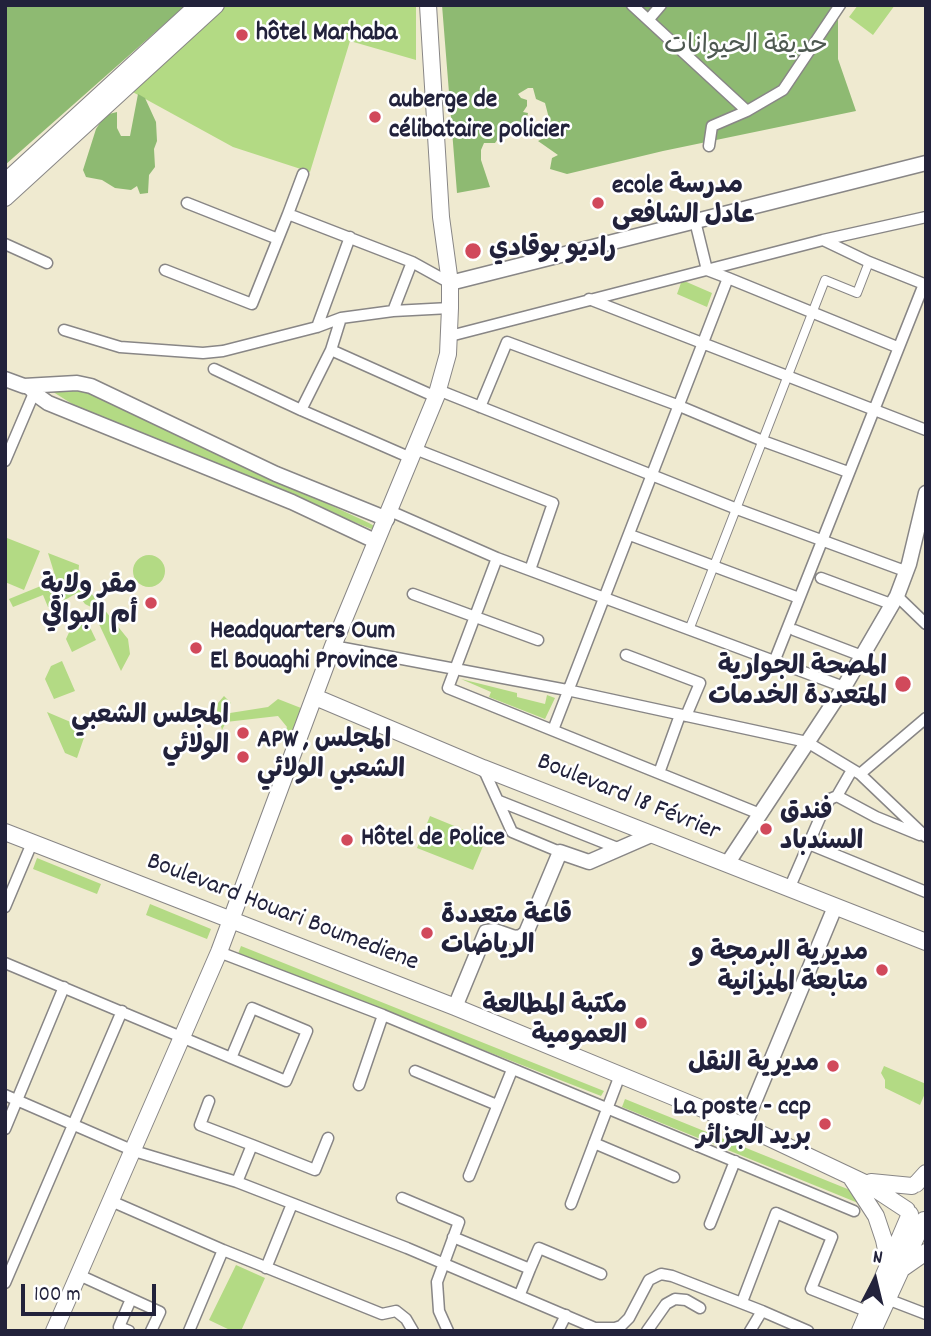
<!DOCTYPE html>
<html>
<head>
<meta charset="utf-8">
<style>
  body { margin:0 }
  #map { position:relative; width:931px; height:1336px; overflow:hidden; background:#efead0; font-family:Dekko,sans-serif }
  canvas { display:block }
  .frame { position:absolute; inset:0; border:7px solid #22223b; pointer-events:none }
  .north { position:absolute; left:840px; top:1245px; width:70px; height:70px; -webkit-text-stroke:5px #fff; paint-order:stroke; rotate:7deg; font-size:19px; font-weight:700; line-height:28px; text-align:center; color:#22223b }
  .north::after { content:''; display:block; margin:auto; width:24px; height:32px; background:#22223b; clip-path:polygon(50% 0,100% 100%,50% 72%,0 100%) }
  .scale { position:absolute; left:21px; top:1284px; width:135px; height:32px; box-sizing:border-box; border:4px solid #22223b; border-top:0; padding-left:9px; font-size:21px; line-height:24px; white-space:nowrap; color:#22223b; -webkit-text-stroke:5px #fff; paint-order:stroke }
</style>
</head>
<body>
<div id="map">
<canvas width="931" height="1336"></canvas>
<div class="frame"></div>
<div class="north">N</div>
<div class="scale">100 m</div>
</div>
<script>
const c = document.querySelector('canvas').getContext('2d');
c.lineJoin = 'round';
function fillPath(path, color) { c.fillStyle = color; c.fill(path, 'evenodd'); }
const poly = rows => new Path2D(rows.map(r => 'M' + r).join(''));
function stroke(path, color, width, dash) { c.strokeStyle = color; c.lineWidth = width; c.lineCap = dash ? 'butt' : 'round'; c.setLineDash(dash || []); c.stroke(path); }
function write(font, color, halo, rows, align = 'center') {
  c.font = font + ' Dekko,"Playpen Sans Arabic",sans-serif'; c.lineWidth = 5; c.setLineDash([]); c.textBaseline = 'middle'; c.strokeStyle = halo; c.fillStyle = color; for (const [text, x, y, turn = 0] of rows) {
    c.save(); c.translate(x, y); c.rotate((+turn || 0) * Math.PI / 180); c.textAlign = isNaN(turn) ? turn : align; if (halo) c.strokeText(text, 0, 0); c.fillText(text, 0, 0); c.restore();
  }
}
fillPath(poly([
  [222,5,416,5,416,60,350,41,310,172,233,147,129,90],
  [858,5,895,5,873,35,849,17],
  [682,280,712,293,707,307,677,294],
  [79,388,369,523,376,527,374,530,127,431,77,407,50,390],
  [7,538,40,551,24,590,5,582],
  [48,553,79,565,78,577,128,639,130,654,121,671,91,607,85,604,77,593,63,601],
  '133 571a16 16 0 1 1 32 0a16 16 0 1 1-32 0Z',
  [53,581,60,599,55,605,48,607,43,595,13,607,9,599],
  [86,619,96,640,72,652,66,639,71,628],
  [62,661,75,691,54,699,45,679,51,666],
  [461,679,517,693,517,697,545,704,547,695,555,698,545,719,489,697,491,692],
  [224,696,231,703,227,707,230,713,268,707,278,699,301,708,288,745,280,741,287,727,278,716,226,722,222,730,217,712,218,703],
  [47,712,87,729,77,758,65,753],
  [430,816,486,839,473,870,417,848],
  [37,858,101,884,97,894,33,869],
  [150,904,211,929,207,939,146,915],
  [241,946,604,1091,601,1096,238,954],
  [884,1066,926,1084,926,1091,920,1105,885,1088,885,1080,881,1073],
  [625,1099,850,1190,863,1205,622,1107],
  [236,1265,265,1278,241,1331,232,1331,209,1320]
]), '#b3da84');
fillPath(poly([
  [5,5,186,5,5,165],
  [442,5,838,5,838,59,856,111,663,151,567,174,550,169,552,158,558,155,538,141,548,136,551,126,545,103,536,99,533,88,528,88,518,94,521,98,527,100,527,106,523,112,528,113,523,134,507,135,503,131,495,143,484,143,481,150,481,160,490,187,457,193],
  [138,94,145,98,156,122,157,141,154,149,155,167,149,175,148,193,140,194,137,186,131,190,115,188,102,180,86,177,83,170,96,129,105,115,117,112,117,128,121,136,130,136]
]), '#8eba72');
const pedestrian = poly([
  [689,630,825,280,857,293,869,262]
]);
const minor = poly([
  [632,5,747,111,783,90,840,5],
  [649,19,661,5],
  [709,146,712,126,747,111],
  [187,203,278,239],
  [288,214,303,174],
  [5,244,47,263],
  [165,270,252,304,288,214,412,262,450,283],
  [728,278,897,347],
  [589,299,926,430],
  [393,311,412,262],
  [317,327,350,237],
  [64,330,120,347,203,353,223,351,317,327,341,318,393,311,450,308],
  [450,336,823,240,926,217],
  [331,350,436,397],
  [214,369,301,410,411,458],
  [438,390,737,509,905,571],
  [480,407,507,342,677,405,763,441,848,472],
  [301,410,331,350,341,318],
  [415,449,553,503,530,570],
  [5,461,34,393,29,390],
  [390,511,497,558,844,687],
  [630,535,799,598],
  [497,558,448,688,760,814],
  [821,578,891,604],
  [413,594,538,640],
  [897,596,926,624],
  [794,630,862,656],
  [333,646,567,690,807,742,860,774,926,837],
  [626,655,700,683,686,716],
  [774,662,924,284,869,262,823,240],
  [553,730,728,278,707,270,695,221],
  [483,768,512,832,560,852],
  [659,773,680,715],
  [860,774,926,718],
  [837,796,876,817,920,835],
  [499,801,620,849],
  [809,844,926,892],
  [789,889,822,813,830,799,837,796,852,770],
  [5,907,32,843],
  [219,952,383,1015,854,1211],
  [5,963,286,1081,307,1031,252,1008,231,1058],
  [415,1071,497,1105],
  [359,1085,383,1015],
  [5,1095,134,1151,237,1182,407,1248,595,1328,615,1328,621,1326,629,1318,649,1280,661,1274,672,1276,762,1311],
  [209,1101,200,1125,252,1145,237,1182],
  [5,1129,64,987],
  [594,1143,674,1177],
  [252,1145,315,1170,328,1138],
  [469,1176,512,1070],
  [402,1198,459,1222,437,1282,439,1311,448,1331],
  [111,1201,223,1250,382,1314,396,1311,406,1319,413,1331],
  [571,1204,620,1075],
  [710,1224,735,1161],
  [453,1237,530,1269,520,1294],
  [266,1268,292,1204],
  [530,1269,539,1248,601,1274],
  [79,1275,160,1312,151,1331],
  [5,1283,122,1011],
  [887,1299,926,1314],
  [742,1302,776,1213,832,1237,811,1289,869,1312],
  [129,1331,119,1327,131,1299],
  [189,1331,223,1250],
  [558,1331,566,1315],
  [647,1331,666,1304,675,1299,686,1300,700,1308],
  [750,1331,762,1311,808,1331]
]);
const tertiary = poly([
  [450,283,926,163],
  [5,379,24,386,77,383,91,386,276,474,387,519],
  [34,393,48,403,292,502,375,541],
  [727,864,844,687,897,596,909,564,926,493],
  [455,1007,486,932,495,931,515,938,521,937,526,933,560,852,589,862,651,835],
  [744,1126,835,907]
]);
const secondary = poly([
  [5,182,198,5],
  [5,198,216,5],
  [315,697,483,768,926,942],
  [5,832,455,1007,744,1126,869,1185,907,1210],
  [852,1179,876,1216,884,1240,889,1264],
  [871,1182,912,1186],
  [916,1184,926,1173],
  [903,1268,926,1252],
  [54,1331,219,952,333,646,436,397,448,354,450,308,450,283,441,217,428,5],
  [860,1331,910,1214],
  [873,1331,924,1220]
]);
stroke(pedestrian, '#888686', 10);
stroke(minor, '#888686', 13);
stroke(tertiary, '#888686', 17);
stroke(secondary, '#888686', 18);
stroke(pedestrian, '#fff', 8);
stroke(minor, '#fff', 10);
stroke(tertiary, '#fff', 14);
stroke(secondary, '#fff', 16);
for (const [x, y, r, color] of [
  [242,35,7,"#d1495b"],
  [375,117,7,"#d1495b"],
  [598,203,7,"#d1495b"],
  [473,251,9,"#d1495b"],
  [151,603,7,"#d1495b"],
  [196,648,7,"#d1495b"],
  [903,684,9,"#d1495b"],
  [243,733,7,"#d1495b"],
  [243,757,7,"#d1495b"],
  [766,829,7,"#d1495b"],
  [347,840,7,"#d1495b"],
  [427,933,7,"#d1495b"],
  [882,970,7,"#d1495b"],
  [641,1023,7,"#d1495b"],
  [833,1066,7,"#d1495b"],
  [825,1124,7,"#d1495b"]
]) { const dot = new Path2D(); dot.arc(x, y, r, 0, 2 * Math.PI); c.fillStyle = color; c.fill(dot); stroke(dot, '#fff', 2.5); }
write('bold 26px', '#22223b', '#fff', [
  ["hôtel Marhaba",256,35],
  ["auberge de",389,102],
  ["célibataire policier",389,132],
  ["ecole مدرسة",612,188],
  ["عادل الشافعى",612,218],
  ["راديو بوقادي",489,251],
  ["مقر ولاية",137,588,"right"],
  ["أم البواقي",137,618,"right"],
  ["Headquarters Oum",210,633],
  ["El Bouaghi Province",210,663],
  ["المصحة الجوارية",887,669,"right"],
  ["المتعددة الخدمات",887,699,"right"],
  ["المجلس الشعبي",229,718,"right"],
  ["الولائي",229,748,"right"],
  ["APW , المجلس",257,742],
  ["الشعبي الولائي",257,772],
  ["فندق",780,814],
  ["السندباد",780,844],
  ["Hôtel de Police",361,840],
  ["قاعة متعددة",441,918],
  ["الرياضات",441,948],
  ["مديرية البرمجة و",868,955,"right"],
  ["متابعة الميزانية",868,985,"right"],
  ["مكتبة المطالعة",627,1008,"right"],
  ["العمومية",627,1038,"right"],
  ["مديرية النقل",819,1066,"right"],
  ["La poste - ccp",811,1109,"right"],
  ["بريد الجزائر",811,1139,"right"]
], 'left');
write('26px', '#4e5951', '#fff', [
  ["حديقة الحيوانات",746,48]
]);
write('26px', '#22223b', '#fff', [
  ["Boulevard 18 Février",628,799,22],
  ["Boulevard Houari Boumediene",282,914,21]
]);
</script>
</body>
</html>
